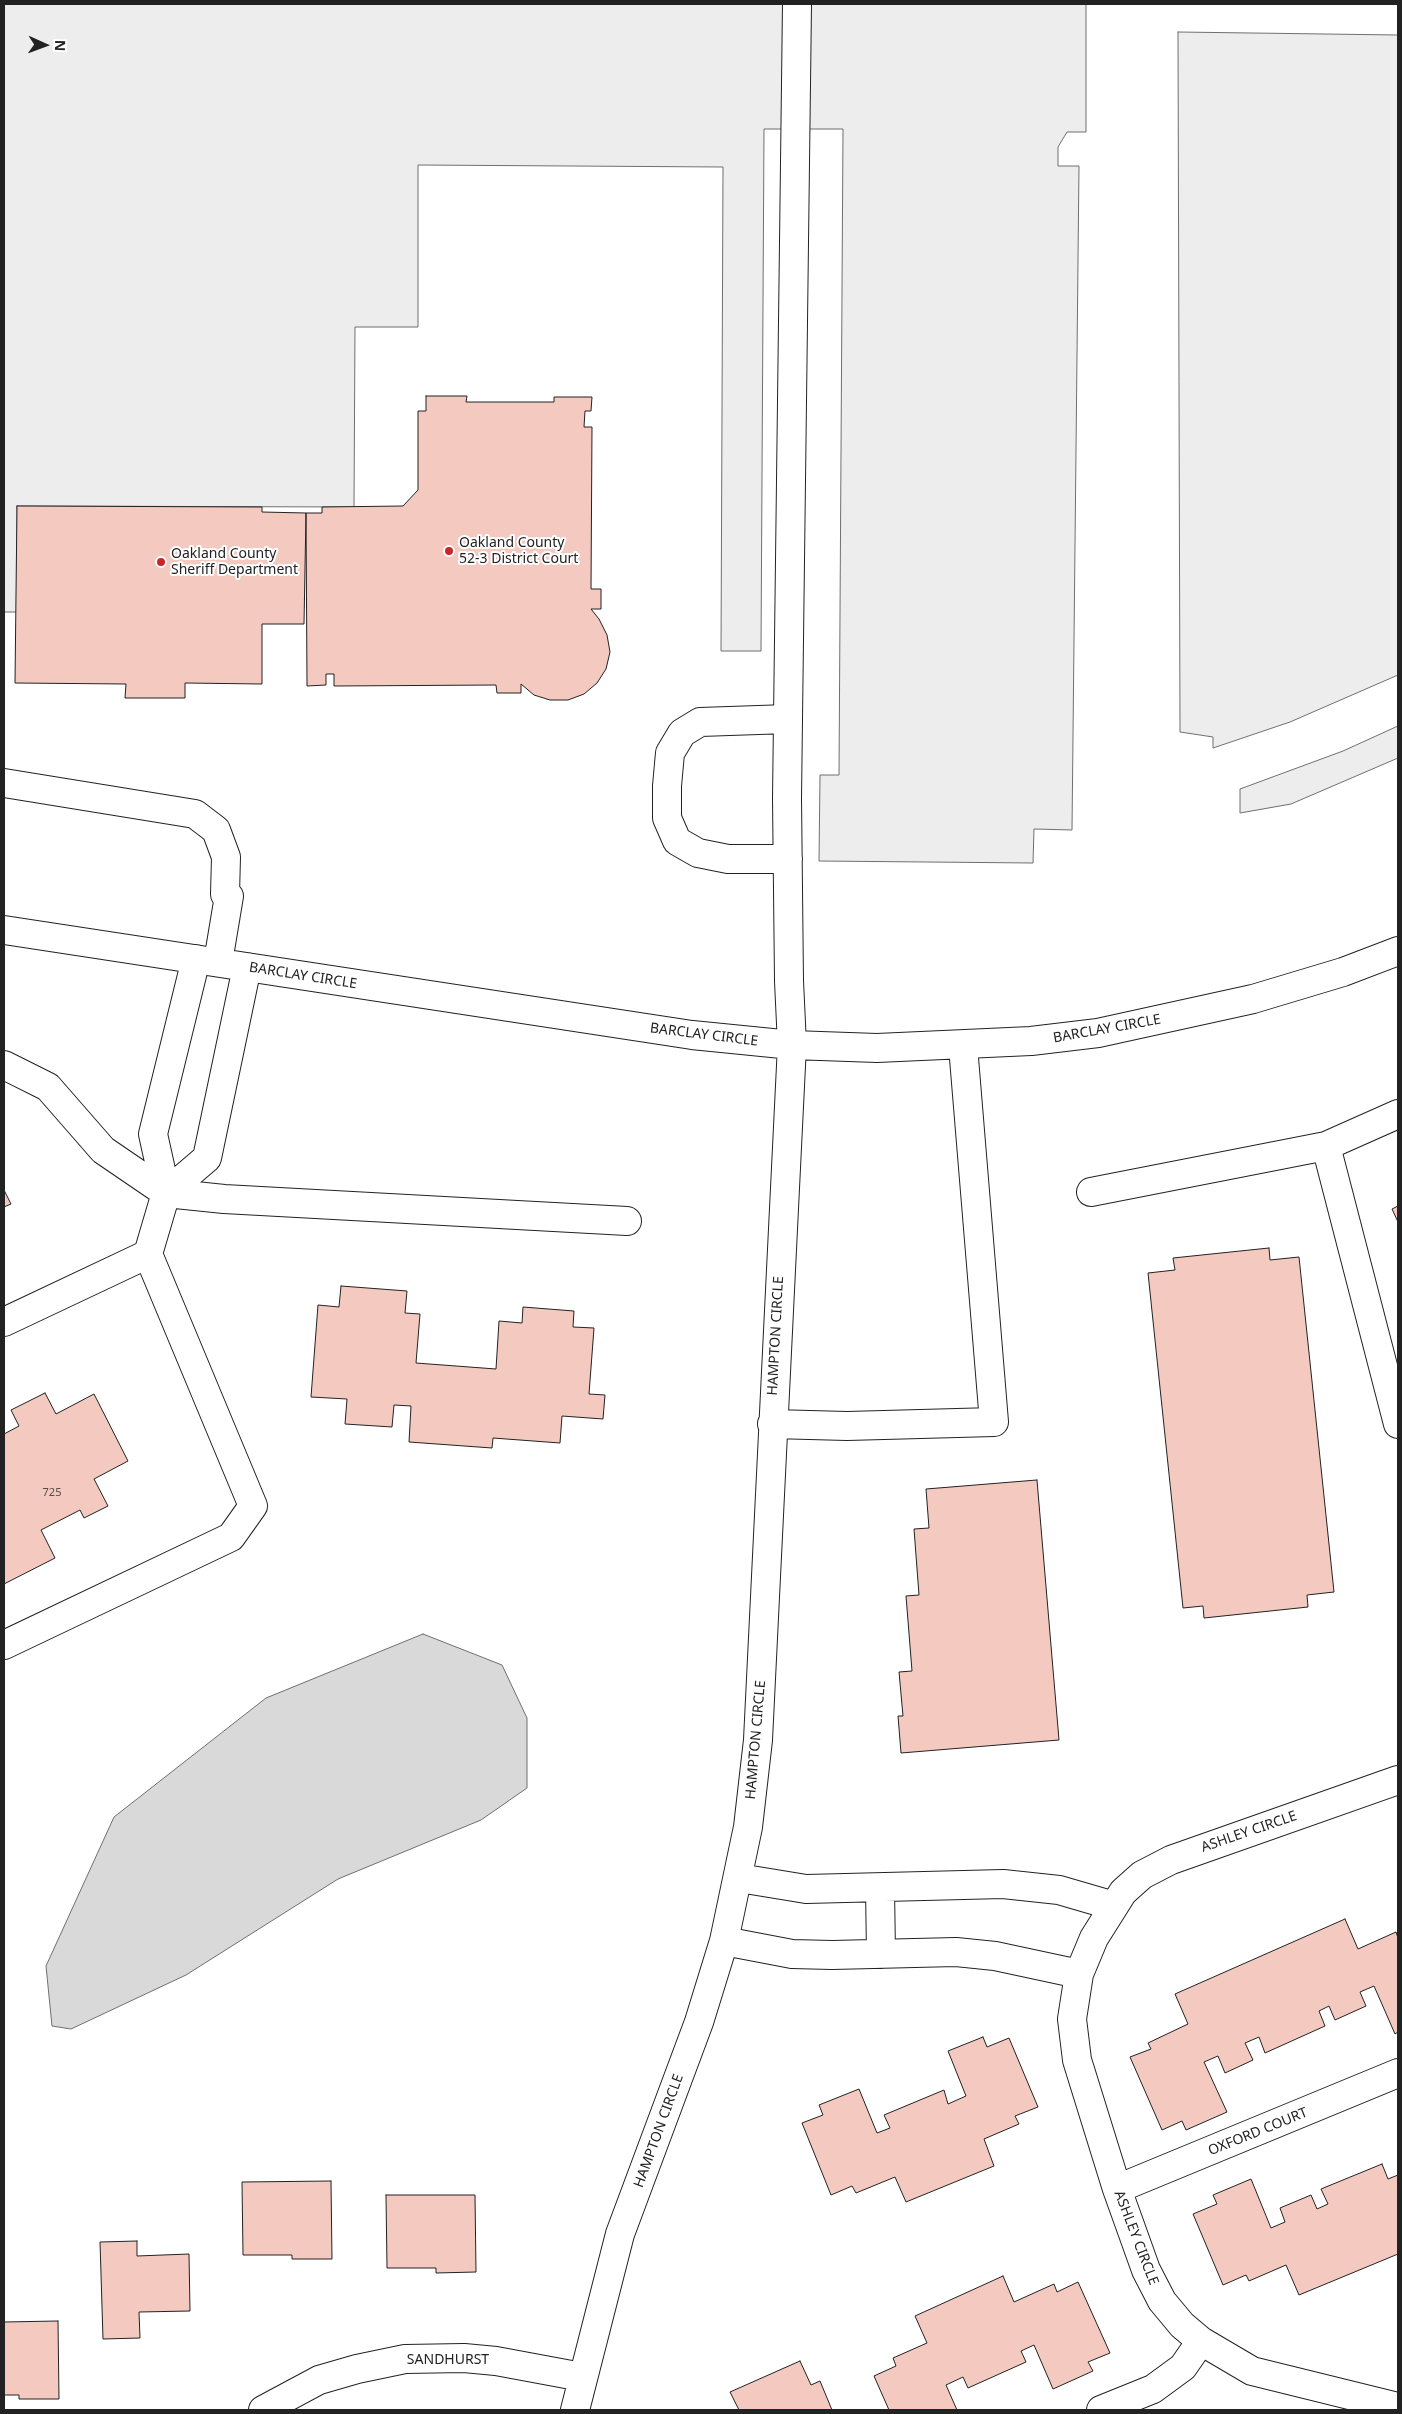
<!DOCTYPE html>
<html>
<head>
<meta charset="utf-8">
<style>
  body { margin:0 }
  #map { position:relative; width:1402px; height:2414px; overflow:hidden; background:#fff; font-family:"Noto Sans",sans-serif }
  canvas { display:block }
  .frame { position:absolute; inset:0; border:5px solid #222; pointer-events:none }
  .north { position:absolute; left:20px; top:20px; width:50px; height:50px; -webkit-text-stroke:4px #fff; paint-order:stroke; rotate:92deg; font-size:14px; font-weight:700; line-height:20px; text-align:center; color:#222 }
  .north::after { content:''; display:block; margin:auto; width:18px; height:22px; background:#222; clip-path:polygon(50% 0,100% 100%,50% 72%,0 100%) }
</style>
</head>
<body>
<div id="map">
<canvas width="1402" height="2414"></canvas>
<div class="frame"></div>
<div class="north">N</div>
</div>
<script>
const c = document.querySelector('canvas').getContext('2d');
c.lineJoin = 'round';
function fillPath(path, color) { c.fillStyle = color; c.fill(path, 'evenodd'); }
const poly = rows => new Path2D(rows.map(r => 'M' + r).join(''));
function stroke(path, color, width, dash) { c.strokeStyle = color; c.lineWidth = width; c.lineCap = dash ? 'butt' : 'round'; c.setLineDash(dash || []); c.stroke(path); }
function write(font, color, halo, rows, align = 'center') {
  c.font = font + ' "Noto Sans",sans-serif'; c.lineWidth = 4; c.setLineDash([]); c.textBaseline = 'middle'; c.strokeStyle = halo; c.fillStyle = color; for (const [text, x, y, turn = 0] of rows) {
    c.save(); c.translate(x, y); c.rotate((+turn || 0) * Math.PI / 180); c.textAlign = isNaN(turn) ? turn : align; if (halo) c.strokeText(text, 0, 0); c.fillText(text, 0, 0); c.restore();
  }
}
const parking = poly([
  [4,4,1086,4,1086,132,1067,132,1058,147,1058,166,1079,166,1072,830,1034,829,1033,863,819,861,820,775,839,775,843,129,764,129,761,651,721,651,723,167,418,165,418,327,355,327,354,507,17,506,17,612,4,612,4,4],
  [1178,32,1398,35,1398,675,1290,722,1213,748,1213,737,1180,732,1178,32],
  [1398,726,1398,758,1291,804,1240,813,1240,789,1343,751,1398,726]
]);
fillPath(parking, '#ededed');
stroke(parking, '#6f6f6f', 1);
const water = poly([
  [423,1634,502,1665,527,1718,527,1788,481,1820,338,1879,186,1975,71,2029,52,2026,46,1966,114,1817,266,1698,423,1634]
]);
fillPath(water, '#d9d9d9');
stroke(water, '#6f6f6f', 1);
const building = poly([
  [426,396,467,396,466,402,554,402,554,397,592,397,591,411,585,411,584,427,592,427,591,589,601,589,601,609,591,609,599,619,607,635,610,652,606,669,597,683,584,694,568,700,550,700,534,695,521,684,521,693,497,693,496,685,334,686,334,674,326,674,326,685,307,686,306,513,322,513,322,507,403,506,418,490,418,411,426,411,426,396],
  [17,506,262,507,262,512,306,513,304,624,262,624,262,684,185,683,185,698,125,698,126,684,15,683,17,506],
  [4,1190,11,1204,4,1207,4,1190],
  [1398,1206,1398,1222,1392,1209,1398,1206],
  [1269,1248,1270,1260,1299,1257,1334,1592,1307,1595,1308,1607,1204,1618,1203,1606,1183,1608,1148,1273,1175,1270,1173,1258,1269,1248],
  [341,1286,407,1291,405,1313,420,1314,416,1363,496,1369,499,1321,522,1323,523,1307,574,1311,573,1327,594,1328,589,1394,605,1395,603,1419,562,1416,560,1443,493,1438,492,1448,409,1442,411,1406,394,1405,392,1427,345,1424,347,1399,311,1397,318,1305,339,1307,341,1286],
  [45,1393,56,1414,94,1394,128,1461,94,1479,108,1506,84,1518,80,1510,41,1530,55,1558,4,1584,4,1434,19,1426,11,1410,45,1393],
  [1037,1480,1059,1740,901,1753,898,1716,903,1716,899,1672,912,1671,906,1596,919,1595,914,1529,929,1528,926,1489,1037,1480],
  [1345,1919,1358,1949,1396,1932,1398,1938,1398,2032,1395,2034,1374,1986,1360,1992,1366,2006,1335,2020,1329,2006,1319,2011,1325,2026,1265,2053,1259,2037,1245,2043,1253,2060,1225,2073,1218,2056,1204,2062,1227,2112,1186,2130,1182,2121,1162,2130,1130,2057,1151,2049,1148,2043,1188,2024,1175,1994,1345,1919],
  [983,2037,987,2047,1009,2038,1038,2107,1015,2116,1019,2124,984,2139,994,2166,906,2202,895,2177,856,2193,852,2186,831,2195,802,2123,823,2115,819,2105,859,2089,877,2133,890,2128,884,2115,944,2090,948,2104,966,2096,948,2051,983,2037],
  [1382,2164,1388,2179,1398,2175,1398,2254,1299,2295,1286,2265,1249,2281,1246,2275,1223,2285,1193,2214,1217,2204,1213,2195,1251,2179,1271,2228,1285,2222,1280,2208,1311,2195,1317,2209,1328,2204,1321,2189,1382,2164],
  [331,2181,332,2259,292,2259,292,2255,243,2255,242,2182,331,2181],
  [386,2195,475,2195,476,2272,436,2273,436,2268,387,2268,386,2195],
  [137,2241,137,2256,189,2254,190,2311,139,2312,140,2338,103,2339,100,2242,137,2241],
  [1003,2276,1014,2302,1054,2284,1057,2292,1078,2282,1110,2353,1088,2362,1093,2371,1053,2389,1034,2345,1021,2351,1026,2362,968,2388,963,2377,946,2385,957,2410,889,2410,874,2376,896,2366,893,2358,927,2343,915,2316,1003,2276],
  [58,2321,59,2399,19,2399,19,2395,4,2395,4,2322,58,2321],
  [800,2361,811,2385,820,2381,832,2410,739,2410,730,2392,800,2361]
]);
fillPath(building, '#f3c9c0');
stroke(building, '#222', 1);
const minor = poly([
  [4,783,195,814,216,830,226,857,225,894,229,896,218,962],
  [788,859,728,859,698,853,677,841,667,818,667,786,670,753,682,733,700,722,788,719],
  [4,930,692,1035,792,1045,877,1048,1031,1041,1098,1033,1253,999,1343,972,1398,951],
  [4,1065,48,1087,103,1150,166,1193,224,1199,627,1221],
  [1326,1146,1398,1424],
  [1091,1192,1326,1146,1398,1114],
  [166,1193,207,1158,247,967],
  [4,1322,148,1254],
  [772,1424,847,1426,994,1422,963,1046],
  [4,1645,231,1537,253,1506,148,1254,166,1193,153,1134,196,959],
  [1398,1780,1171,1860,1142,1875,1123,1892,1094,1938,1079,1974,1072,2019,1077,2060,1117,2189,1146,2270,1162,2301,1182,2325,1201,2341,1252,2371,1398,2407],
  [739,1878,806,1889,1003,1884,1059,1890,1114,1906],
  [880,1888,881,1954],
  [724,1941,792,1954,832,1955,956,1952,995,1956,1079,1974],
  [1117,2189,1398,2073],
  [263,2410,319,2380,357,2369,405,2359,464,2358,496,2361,582,2377],
  [575,2410,620,2234,699,2022,724,1941,748,1827,758,1740,792,1045,789,981,787,798,797,4],
  [1101,2410,1153,2389,1183,2367,1201,2341]
]);
stroke(minor, '#222', 30);
stroke(minor, '#fff', 28);
for (const [x, y, r, color] of [
  [449,551,5,"#c62828"],
  [161,562,5,"#c62828"]
]) { const dot = new Path2D(); dot.arc(x, y, r, 0, 2 * Math.PI); c.fillStyle = color; c.fill(dot); stroke(dot, '#fff', 2); }
write('11px', '#564c4a', null, [
  ["725",52,1493]
]);
write('14px', '#222', '#fff', [
  ["Oakland County",459,543],
  ["52-3 District Court",459,559],
  ["Oakland County",171,554],
  ["Sheriff Department",171,570]
], 'left');
write('14px', '#222', '#fff', [
  ["BARCLAY CIRCLE",303,976,9],
  ["BARCLAY CIRCLE",1107,1029,-10],
  ["BARCLAY CIRCLE",704,1035,7],
  ["HAMPTON CIRCLE",776,1336,-87],
  ["HAMPTON CIRCLE",756,1740,-85],
  ["ASHLEY CIRCLE",1249,1832,-19],
  ["HAMPTON CIRCLE",659,2131,-70],
  ["OXFORD COURT",1258,2132,-22],
  ["ASHLEY CIRCLE",1136,2238,69],
  ["SANDHURST",448,2360]
]);
</script>
</body>
</html>
